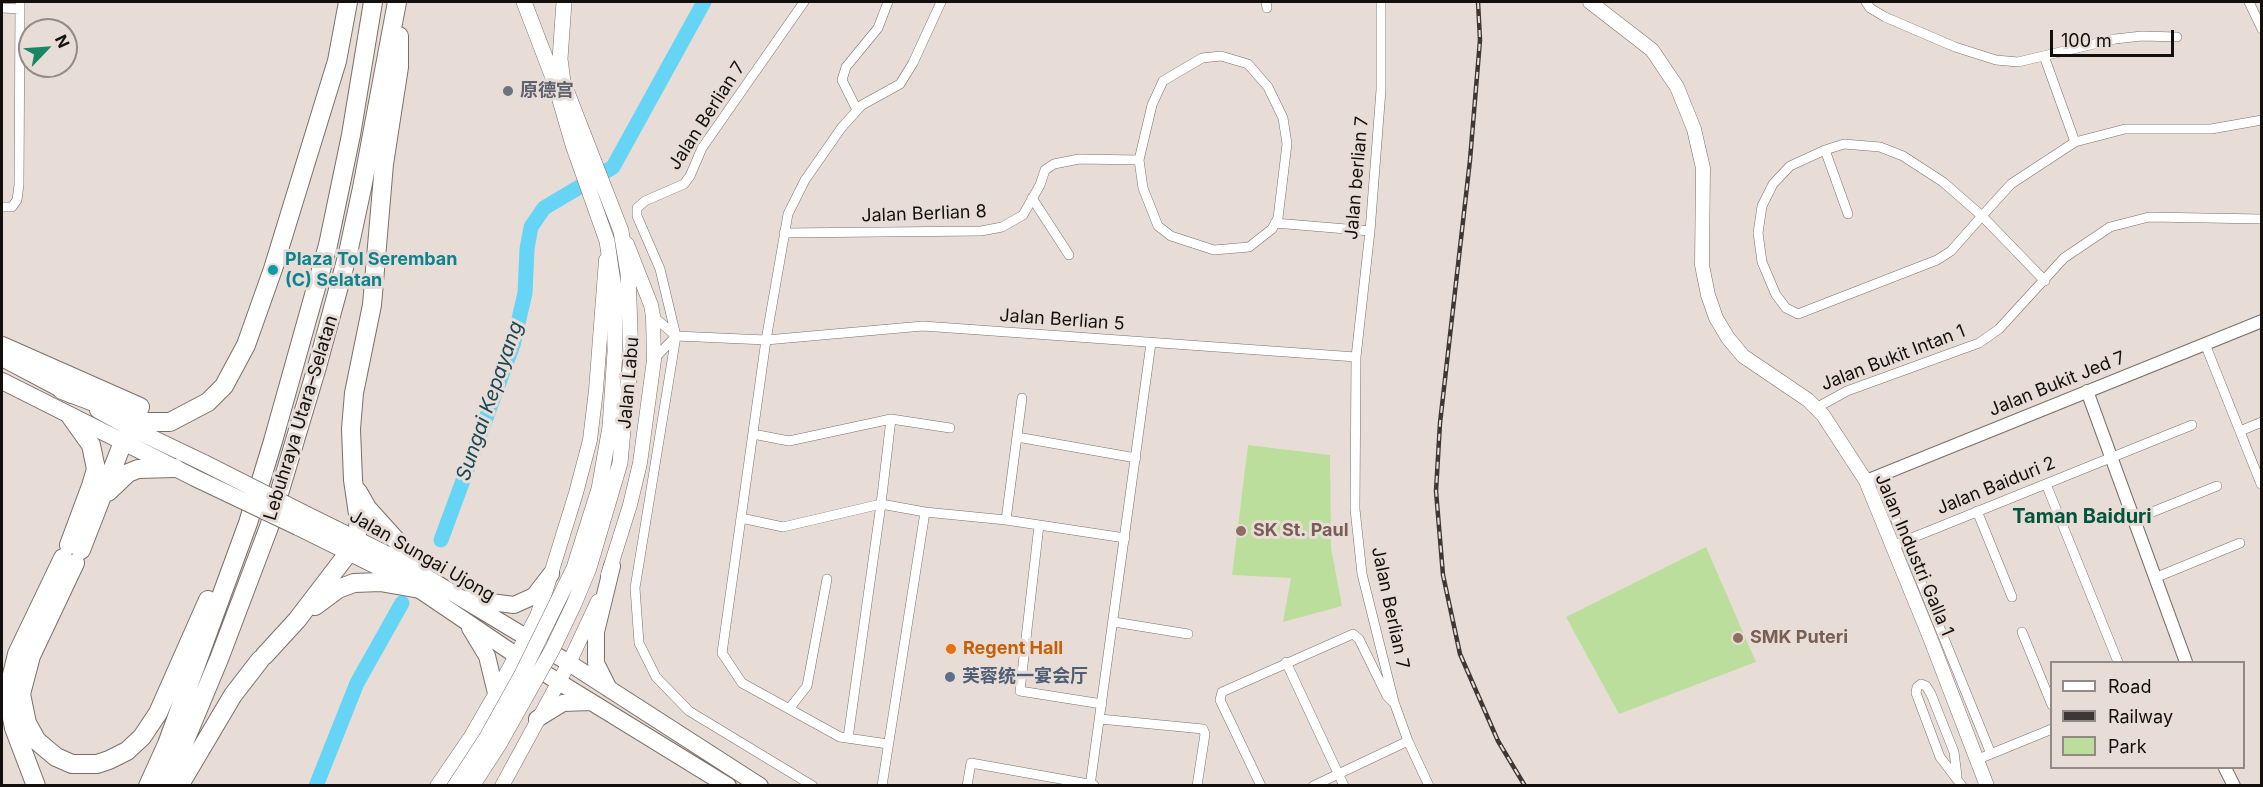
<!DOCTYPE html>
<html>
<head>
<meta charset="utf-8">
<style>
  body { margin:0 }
  #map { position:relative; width:2263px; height:787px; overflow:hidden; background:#e8ddd6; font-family:Inter,sans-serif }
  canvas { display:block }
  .frame { position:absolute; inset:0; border:3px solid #120f0c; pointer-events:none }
  .legend { position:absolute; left:2050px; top:661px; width:195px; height:108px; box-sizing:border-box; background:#e8ddd6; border:2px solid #928b85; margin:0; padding:8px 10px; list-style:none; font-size:18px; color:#120f0c }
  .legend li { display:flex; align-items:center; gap:12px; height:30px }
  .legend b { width:30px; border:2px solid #928b85 }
  .north { position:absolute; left:18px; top:18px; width:60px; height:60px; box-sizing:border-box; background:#e8ddd6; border:2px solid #928b85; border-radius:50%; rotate:65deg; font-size:16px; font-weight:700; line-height:24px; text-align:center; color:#120f0c }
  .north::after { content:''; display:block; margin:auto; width:21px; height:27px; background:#198765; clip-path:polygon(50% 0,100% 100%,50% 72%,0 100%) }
  .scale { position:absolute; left:2050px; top:30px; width:124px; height:27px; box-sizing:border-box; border:3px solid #120f0c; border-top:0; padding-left:8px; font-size:18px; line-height:21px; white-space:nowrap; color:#120f0c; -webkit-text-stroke:4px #e8ddd6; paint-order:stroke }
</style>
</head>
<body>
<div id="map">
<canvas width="2263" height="787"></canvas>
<div class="frame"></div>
<ul class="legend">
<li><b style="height:8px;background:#fff"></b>Road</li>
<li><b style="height:8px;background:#3d3835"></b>Railway</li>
<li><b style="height:16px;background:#bbde9c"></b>Park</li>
</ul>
<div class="north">N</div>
<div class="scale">100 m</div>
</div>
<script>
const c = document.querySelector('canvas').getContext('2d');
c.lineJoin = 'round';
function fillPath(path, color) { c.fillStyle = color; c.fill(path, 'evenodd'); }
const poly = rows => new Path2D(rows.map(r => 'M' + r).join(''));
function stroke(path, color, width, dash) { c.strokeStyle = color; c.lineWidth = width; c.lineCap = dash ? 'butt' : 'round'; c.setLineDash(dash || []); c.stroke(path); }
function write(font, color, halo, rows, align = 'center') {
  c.font = font + ' Inter,"Noto Sans SC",sans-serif'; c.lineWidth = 6; c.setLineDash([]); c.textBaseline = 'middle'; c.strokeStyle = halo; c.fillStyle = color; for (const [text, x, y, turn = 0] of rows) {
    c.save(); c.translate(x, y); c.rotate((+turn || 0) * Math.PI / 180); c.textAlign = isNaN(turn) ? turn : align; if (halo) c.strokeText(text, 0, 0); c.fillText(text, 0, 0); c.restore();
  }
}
fillPath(poly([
  [1248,445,1330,455,1331,548,1342,606,1283,622,1291,578,1232,575],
  [1706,547,1756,662,1619,714,1566,617]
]), '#bbde9c');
stroke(poly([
  [441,540,513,345,525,293,527,249,531,227,544,208,613,167,704,2],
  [316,786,357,683,402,603]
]), '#66d4f5', 15);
const minor = poly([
  [804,2,702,148,690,176,684,184,645,201,637,208,637,216,660,269,676,336,635,588,639,643,656,677,689,711,813,786],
  [1266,2,1267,8],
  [1381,2,1381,90,1370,231,1356,357,1355,509,1362,574,1394,702,1408,741,1429,786],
  [1866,2,1870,8,1885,17,1955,47,1996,60,2018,62,2115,39,2142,36,2177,37],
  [2249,2,2262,29],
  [2,8,20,9],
  [1221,56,1248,64,1268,87,1283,118,1287,144,1278,218,1272,229,1249,247,1214,250,1171,236,1158,226,1143,188,1139,160,1152,105,1163,81,1202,58,1221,56],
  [2044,56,2075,142],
  [857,110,842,80,846,67,878,28,888,2],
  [1825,150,1848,214],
  [1032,198,1069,255],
  [2,207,12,207,17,200,19,185,20,2],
  [1275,223,1370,231],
  [784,233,981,231,1002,227,1023,215,1040,185,1045,170,1054,164,1079,159,1139,160],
  [2045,281,1982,216,1943,182,1903,156,1880,147,1844,144,1825,150,1790,166,1773,184,1762,206,1758,233,1762,262,1776,295,1786,308,1798,314,1937,260,1951,251,1982,216,2011,184,2075,142,2125,129,2211,129,2262,120],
  [654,317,676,336,766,340,923,326,1356,357],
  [2205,344,2261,484],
  [655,358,676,336],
  [1816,408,1847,391,1979,343,1999,329,2064,258,2110,227,2149,217,2262,219],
  [2240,431,2262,422],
  [753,434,789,441,891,419,950,428],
  [1017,437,1136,458],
  [1878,476,1991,754],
  [2046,484,2118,662],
  [1977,511,2012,597],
  [741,518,783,527,881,504,925,512,1006,520,1125,538],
  [2135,519,2217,486],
  [1006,520,1022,398],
  [1039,525,1020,691,1102,704],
  [1892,546,2192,425],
  [2157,577,2240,543],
  [1114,622,1188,634],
  [2022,632,2052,705],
  [1286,662,1344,786],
  [789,709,807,686,827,579],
  [1100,719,1203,729,1205,734,1197,786],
  [848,738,881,504,891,419],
  [888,744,840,737,742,683,722,653,766,340,788,214,805,180,842,127,862,105,900,84,913,63,941,2],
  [1976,760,2052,729],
  [1957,776,1954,752,1931,694,1926,686,1921,684,1917,687,1916,693,1940,757,1962,786],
  [882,786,925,512],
  [967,786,971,763,1094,785],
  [1090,786,1151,343],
  [1261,786,1220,700,1222,692,1353,634,1359,639,1387,696,1393,702],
  [1313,786,1408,741]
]);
const tertiary = poly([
  [2087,391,2186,662],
  [1866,481,2262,321],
  [2225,768,2234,786]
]);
const secondary = poly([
  [1590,2,1652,50,1677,87,1694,129,1703,168,1702,265,1708,295,1716,318,1728,338,1743,356,1808,400,1823,415,1866,481,1929,635,1987,786],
  [608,575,630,505,640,463,654,360,653,316,651,305,627,244],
  [437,786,470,738,496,693,537,616,545,593,576,493,590,440,596,390,606,260],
  [502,786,569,663,598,601]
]);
const primary = poly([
  [524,2,555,83,573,145,607,241,614,289,615,352,610,427],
  [564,2,560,59,563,82,621,231,628,273,631,359,623,430]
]);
const trunk = poly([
  [2,358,72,395],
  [2,381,195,478],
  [98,410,129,427,204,463],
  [303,513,396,559,569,663,760,786],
  [298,527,405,580,523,660,728,786],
  [467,599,514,605,534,596,551,574],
  [470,628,487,656,496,693],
  [609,689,596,663,596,632,612,566],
  [537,719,563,703,591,702]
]);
const motorway = poly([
  [2,346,140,407],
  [62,390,147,422,170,422,208,402,224,386,246,345,273,269,337,61,348,2],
  [108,492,128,473,138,469,175,468],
  [358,492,367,508,404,549,422,576],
  [69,545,91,486,96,469,91,445,71,417],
  [81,550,123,442],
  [75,563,31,656,21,694,27,723,37,741,56,757,72,764,97,764,109,760,127,751,142,737,158,713,208,600],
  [315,606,338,589,354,583,380,582,420,589],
  [264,656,297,620,349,552,356,539,359,521,353,480,351,429,354,393,372,305,384,164,399,67,399,36],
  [36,786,14,728,9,703,9,687,17,654,63,558],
  [148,786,167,744,248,523,273,441,328,245,351,135,373,2],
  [166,786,219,659,269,527,317,367,348,253,362,188,397,2],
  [179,786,233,695,260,660]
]);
stroke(minor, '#7a7069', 10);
stroke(tertiary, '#7a7069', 14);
stroke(secondary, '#7a7069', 15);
stroke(primary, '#7a7069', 16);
stroke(trunk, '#7a7069', 18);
stroke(motorway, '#7a7069', 20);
stroke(minor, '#fff', 9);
stroke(tertiary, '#fff', 12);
stroke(secondary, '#fff', 14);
stroke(primary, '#fff', 15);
stroke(trunk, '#fff', 16);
stroke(motorway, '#fff', 18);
const rail = poly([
  [1478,2,1480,40,1470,160,1440,423,1436,491,1443,575,1460,654,1498,741,1525,786]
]);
stroke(rail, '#3d3835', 4.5);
stroke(rail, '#e8ddd6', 2, [7]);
const primaryBridge = poly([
  [455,786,487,737,521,676,574,568,599,489,610,427],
  [472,786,498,746,552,650,574,604,589,568,620,463,623,430]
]);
const trunkBridge = poly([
  [204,463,303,513],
  [195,478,298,527]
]);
stroke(primaryBridge, '#7a7069', 16, []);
stroke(trunkBridge, '#7a7069', 18, []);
stroke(primaryBridge, '#fff', 15);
stroke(trunkBridge, '#fff', 16);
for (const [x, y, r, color] of [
  [508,91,6,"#6b7280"],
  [273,270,6,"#0f9aa8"],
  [1241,531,6,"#8d6e63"],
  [1738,638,6,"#8d6e63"],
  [951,649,6,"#e8710a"],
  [950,677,6,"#5c6f8a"]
]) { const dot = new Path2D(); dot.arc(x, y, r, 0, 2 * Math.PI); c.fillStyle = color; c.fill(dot); stroke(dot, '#e8ddd6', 2); }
write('bold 18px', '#5b616d', '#e8ddd6', [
  ["原德宫",520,91]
], 'left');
write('18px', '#120f0c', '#e8ddd6', [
  ["Jalan Berlian 7",707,116,-57],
  ["Jalan berlian 7",1357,178,-85],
  ["Jalan Berlian 8",924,214,-2],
  ["Jalan Berlian 5",1062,320,4],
  ["Jalan Bukit Intan 1",1893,358,-21],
  ["Jalan Labu",629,383,-85],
  ["Jalan Bukit Jed 7",2057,384,-22],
  ["Lebuhraya Utara–Selatan",301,418,-73],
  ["Jalan Baiduri 2",1996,486,-22],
  ["Jalan Industri Galla 1",1914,555,67],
  ["Jalan Sungai Ujong",422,556,30],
  ["Jalan Berlian 7",1390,608,78]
]);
write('bold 18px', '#0d838f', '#e8ddd6', [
  ["Plaza Tol Seremban",285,260],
  ["(C) Selatan",285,281]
], 'left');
write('bold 18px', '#785e54', '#e8ddd6', [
  ["SK St. Paul",1253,531],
  ["SMK Puteri",1750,638]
], 'left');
write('bold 18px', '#c56008', '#e8ddd6', [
  ["Regent Hall",963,649]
], 'left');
write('bold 18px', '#4e5e75', '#e8ddd6', [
  ["芙蓉统一宴会厅",962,677]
], 'left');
write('italic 20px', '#174756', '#e8ddd6', [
  ["Sungai Kepayang",490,401,-71]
]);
write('bold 20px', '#03543d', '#e8ddd6', [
  ["Taman Baiduri",2082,517]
]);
</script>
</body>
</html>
